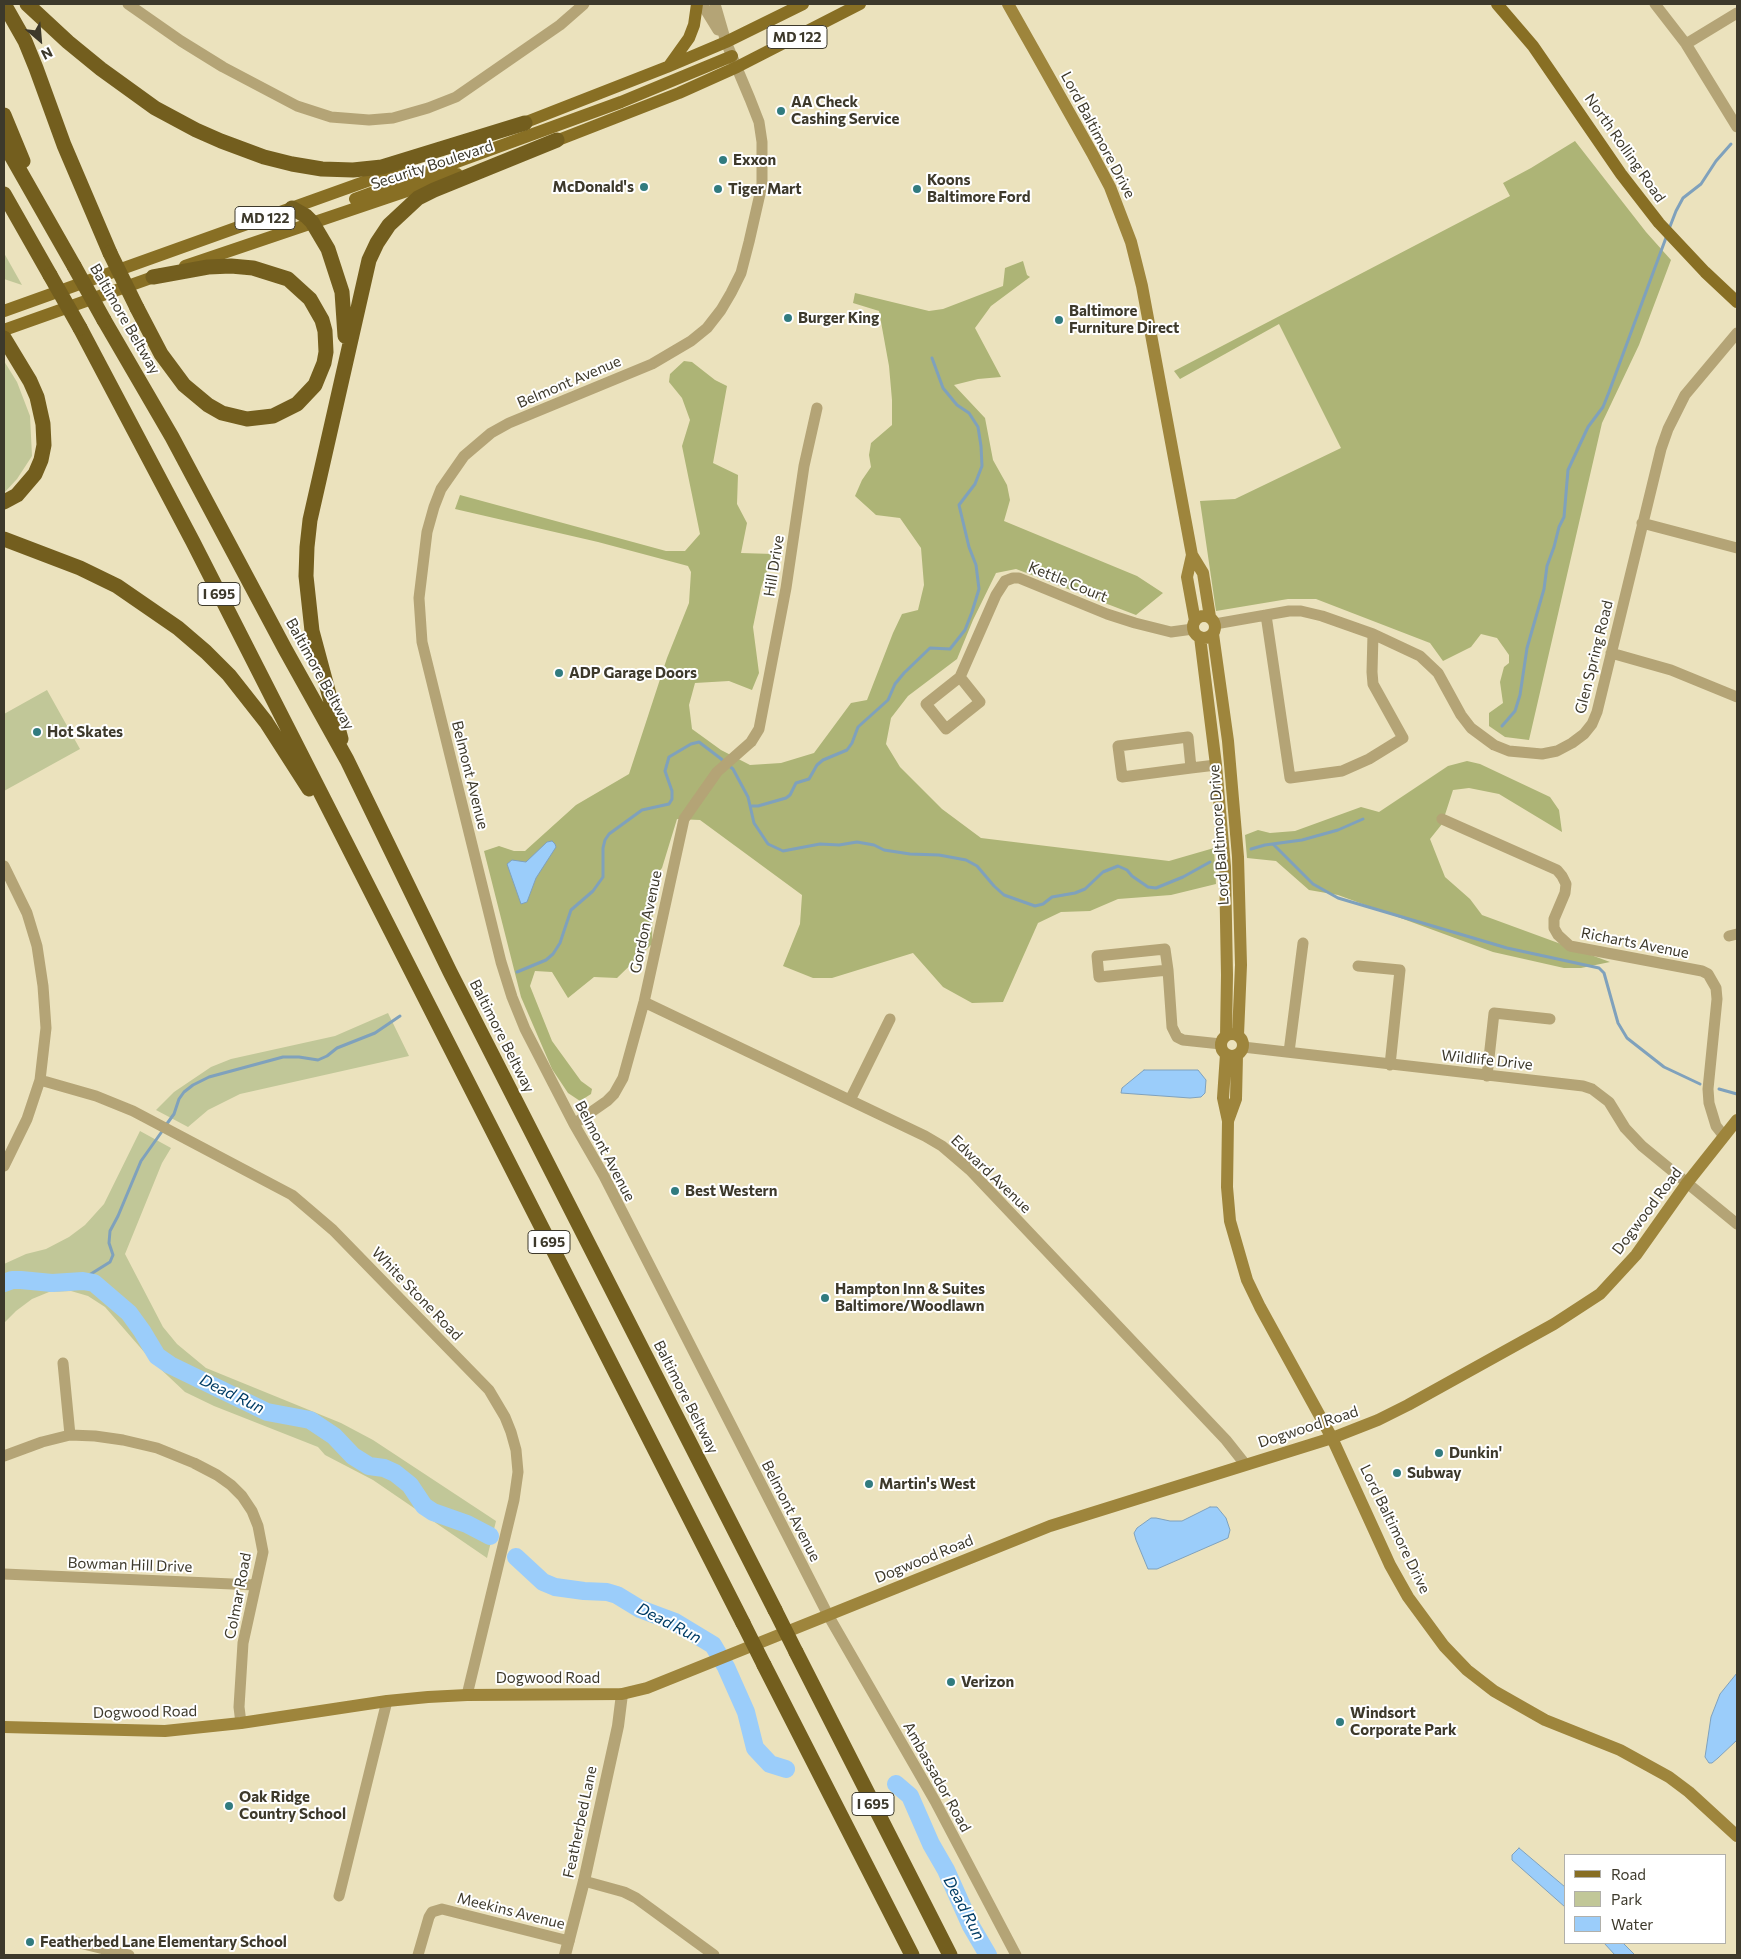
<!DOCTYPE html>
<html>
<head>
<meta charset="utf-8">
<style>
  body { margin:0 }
  #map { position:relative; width:1741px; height:1959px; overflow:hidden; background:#ebe2bd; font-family:Commissioner,sans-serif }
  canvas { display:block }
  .frame { position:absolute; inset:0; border:5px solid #3d392b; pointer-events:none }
  .legend { position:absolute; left:1564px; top:1854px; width:162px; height:90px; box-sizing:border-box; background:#fff; border:1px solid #b1b0aa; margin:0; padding:6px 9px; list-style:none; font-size:15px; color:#3d392b }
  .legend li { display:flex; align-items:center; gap:10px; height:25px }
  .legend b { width:25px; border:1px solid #b1b0aa }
  .north { position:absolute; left:15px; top:15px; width:50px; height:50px; -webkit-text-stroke:4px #fff; paint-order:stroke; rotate:153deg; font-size:14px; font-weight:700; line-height:20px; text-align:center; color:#3d392b }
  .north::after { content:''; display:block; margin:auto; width:18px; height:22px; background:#3d392b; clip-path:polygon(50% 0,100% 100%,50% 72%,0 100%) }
</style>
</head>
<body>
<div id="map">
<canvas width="1741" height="1959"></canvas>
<div class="frame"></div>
<ul class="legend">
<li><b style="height:6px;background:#886f24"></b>Road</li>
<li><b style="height:14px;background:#c1c798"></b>Park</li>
<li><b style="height:14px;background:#9bcdfa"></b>Water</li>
</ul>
<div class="north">N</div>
</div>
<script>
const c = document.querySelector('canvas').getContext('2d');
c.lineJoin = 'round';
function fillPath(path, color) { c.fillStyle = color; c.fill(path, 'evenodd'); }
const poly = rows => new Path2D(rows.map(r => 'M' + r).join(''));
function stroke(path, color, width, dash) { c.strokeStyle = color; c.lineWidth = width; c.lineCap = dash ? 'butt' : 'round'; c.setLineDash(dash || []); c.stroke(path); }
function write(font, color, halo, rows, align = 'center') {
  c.font = font + ' Commissioner,sans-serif'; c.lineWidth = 4; c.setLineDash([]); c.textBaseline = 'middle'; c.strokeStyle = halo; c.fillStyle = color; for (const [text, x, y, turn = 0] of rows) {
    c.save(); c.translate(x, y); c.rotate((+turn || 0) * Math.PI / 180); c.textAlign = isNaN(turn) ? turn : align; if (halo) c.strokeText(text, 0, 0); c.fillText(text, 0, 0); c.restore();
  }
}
fillPath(poly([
  [4,253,22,285,4,279],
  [4,361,17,382,30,416,32,456,17,479,4,493],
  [47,690,80,749,4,791,4,714],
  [388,1013,409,1056,240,1094,208,1110,188,1127,156,1110,174,1092,211,1067,231,1059,335,1036],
  [140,1131,171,1148,162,1163,125,1254,163,1327,177,1344,206,1368,341,1423,373,1440,496,1521,487,1558,373,1480,325,1455,318,1447,214,1406,185,1392,152,1361,105,1307,88,1296,71,1291,49,1292,32,1299,16,1311,4,1323,4,1264,26,1254,46,1249,69,1237,85,1225,104,1204]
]), '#c1c798');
fillPath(poly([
  [1575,141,1646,232,1671,260,1639,345,1602,423,1529,740,1505,737,1489,726,1489,713,1503,703,1500,682,1504,667,1509,663,1509,655,1497,638,1481,634,1471,647,1443,661,1430,643,1316,599,1288,599,1216,611,1200,501,1235,499,1341,448,1279,324,1180,379,1174,371,1510,196,1503,183,1531,168],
  [1023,261,1027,275,1030,277,991,306,975,328,1001,377,978,379,954,385,985,418,993,460,1007,485,1010,500,1004,521,1137,576,1163,593,1136,615,1016,569,996,573,973,620,957,659,908,696,891,718,886,744,900,767,942,809,981,838,1169,861,1214,848,1216,884,1171,895,1118,899,1090,911,1061,912,1038,923,1003,1002,972,1003,943,987,913,953,832,978,813,978,783,966,800,924,802,895,700,820,677,819,662,868,653,879,652,944,617,978,594,977,568,998,552,972,535,971,530,986,552,1041,581,1081,592,1089,591,1094,580,1101,568,1093,552,1069,521,997,484,851,499,846,514,851,525,851,576,805,629,774,667,658,689,603,691,572,688,566,598,542,455,509,460,495,666,551,685,551,700,534,682,446,690,420,682,398,669,382,670,374,684,361,692,362,715,380,727,386,713,463,738,475,737,504,747,523,741,553,773,554,761,588,753,627,759,673,752,690,729,681,695,683,689,705,692,729,721,750,750,765,781,763,814,753,851,703,867,700,893,633,902,614,918,610,924,585,921,548,900,518,876,515,855,496,862,480,871,467,869,455,871,443,892,425,892,400,889,366,879,311,853,303,855,293,929,311,943,309,1003,286,1005,268],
  [1467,761,1480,764,1550,797,1559,810,1562,832,1499,794,1469,788,1453,790,1442,824,1430,839,1445,877,1470,899,1482,915,1610,962,1581,968,1564,968,1493,952,1338,895,1309,890,1276,861,1247,858,1245,835,1258,830,1270,833,1295,831,1361,807,1379,812,1448,766]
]), '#adb476');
const water = poly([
  [552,841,555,844,556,847,536,878,527,902,521,904,507,864,512,860,526,862,547,842,552,841],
  [1144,1070,1198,1070,1206,1080,1205,1093,1201,1097,1190,1098,1121,1093,1122,1088,1144,1070],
  [1210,1507,1217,1507,1226,1518,1230,1530,1228,1538,1157,1569,1148,1569,1136,1540,1134,1533,1137,1528,1151,1518,1156,1518,1170,1521,1182,1521,1210,1507],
  [1737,1673,1737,1740,1718,1758,1712,1763,1709,1763,1705,1757,1711,1717,1720,1694,1737,1673],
  [1519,1848,1565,1887,1565,1907,1512,1860,1512,1855,1519,1848],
  [1604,1943,1623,1943,1635,1955,1615,1955,1604,1943]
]);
fillPath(water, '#9bcdfa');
stroke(water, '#7fa1bc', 1);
stroke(poly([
  [1669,229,1676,211,1683,198,1701,184,1716,161,1731,144],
  [1502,726,1515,711,1520,695,1527,648,1544,589,1547,566,1554,547,1559,527,1564,517,1568,470,1588,427,1603,407,1609,392,1667,235],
  [750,806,758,806,786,798,790,795,796,783,809,779,817,765,823,760,847,750,852,743,858,727,888,700,895,684,904,673,930,648,950,649,965,630,972,612,979,589,976,565,969,547,959,505,975,484,982,466,981,446,978,427,969,413,957,405,943,388,932,358],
  [1273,844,1313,884,1338,898,1507,948,1599,968,1604,973,1618,1023,1627,1038,1664,1067,1700,1084],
  [1251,849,1265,845,1302,840,1338,830,1363,819],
  [517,972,546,960,553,954,560,943,571,910,593,891,603,877,603,848,605,840,609,834,642,810,669,804,672,799,672,791,665,771,669,757,691,744,699,742,720,758,733,769,748,797,754,823,768,844,783,851,820,844,839,845,857,842,874,845,884,850,910,854,939,855,966,860,977,866,994,886,1004,895,1035,906,1043,904,1052,897,1075,893,1085,889,1103,872,1118,866,1127,870,1132,876,1148,887,1156,888,1183,877,1210,862],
  [1719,1089,1737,1094],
  [166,1125,174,1114,179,1099,184,1092,193,1085,209,1077,283,1057,299,1057,318,1060,327,1056,337,1048,375,1033,400,1016],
  [78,1282,110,1262,113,1255,109,1243,110,1231,118,1216,141,1161,163,1130]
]), '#7fa1bc', 3);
stroke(poly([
  [4,1283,12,1280,21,1280,52,1283,83,1281,94,1283,129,1313,142,1331,157,1356,170,1365,267,1412,310,1420,334,1436,353,1456,369,1466,384,1468,395,1473,410,1485,424,1506,433,1512,467,1524,490,1536],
  [516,1557,543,1582,555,1587,584,1591,607,1592,617,1595,640,1609,675,1622,713,1645,726,1667,746,1712,755,1748,770,1764,786,1769],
  [896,1784,910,1796,931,1844,946,1870,971,1926,988,1955]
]), '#9bcdfa', 18);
stroke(poly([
  [128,4,181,41,223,67,297,106,331,117,369,120,393,118,428,108,456,97,560,25,584,4],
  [702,4,718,30],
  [715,4,726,42,750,99,759,122,762,142,762,185,749,242,741,273,731,293,721,310,707,328,691,341,652,364,509,423,491,433,464,456,441,489,434,507,427,532,419,598,422,642,501,962,512,997,525,1029,574,1124,604,1176,828,1615,935,1801,1016,1955],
  [1655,4,1686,44,1737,127],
  [1686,44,1737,13],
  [1642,523,1737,548],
  [1266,615,1290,778,1342,771,1369,759,1403,738,1373,684,1372,672,1373,634],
  [1215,624,1289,611,1301,611,1322,616,1373,634,1420,656,1438,673,1461,715,1471,728,1494,745,1509,751,1542,754,1557,751,1572,743,1584,734,1592,724,1597,712,1661,449,1668,429,1685,395,1737,333],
  [1611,653,1671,670,1737,697],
  [960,677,980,702,946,729,926,704,960,677,996,595,1005,581,1013,578,1019,578,1107,614,1135,623,1171,632,1193,629],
  [1191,768,1188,737,1118,746,1122,777,1191,768,1216,765],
  [1442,819,1557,870,1562,876,1566,884,1565,893,1554,919,1554,928,1558,935,1570,946,1702,971,1708,974,1716,988,1717,999,1708,1089,1709,1103,1716,1126,1724,1136],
  [4,866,27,913,37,946,43,986,46,1028,40,1080,27,1119,4,1166],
  [1729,936,1737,934],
  [1358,966,1400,970,1390,1065],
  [1168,970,1099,977,1097,956,1165,949,1168,970,1172,1027,1177,1037,1183,1040,1221,1044],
  [644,1002,925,1136,942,1146,970,1170,1226,1440,1245,1464],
  [1243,1047,1583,1086,1592,1089,1609,1102,1625,1128,1642,1146,1737,1224],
  [1289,1052,1303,943],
  [1487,1076,1494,1013,1550,1019],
  [40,1080,96,1096,133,1111,292,1195,333,1230,489,1390,505,1417,511,1432,516,1450,518,1472,514,1500,467,1695],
  [850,1100,890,1019],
  [574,1124,607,1101,614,1094,623,1078,644,1002,684,819,717,772,751,742,759,729,786,588,804,466,817,408],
  [63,1363,70,1435],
  [4,1456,42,1442,70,1435,95,1436,123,1440,157,1448,194,1463,217,1475,231,1485,242,1496,252,1511,258,1526,263,1552,243,1643,239,1707,241,1723],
  [4,1574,255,1585],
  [584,1881,624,1892,636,1898,714,1955],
  [339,1896,387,1701],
  [71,1941,129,1955],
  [418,1955,429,1917,432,1912,442,1909,569,1941]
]), '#b4a476', 11);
stroke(poly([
  [565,1955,584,1881,618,1726,622,1694]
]), '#b4a476', 12);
stroke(poly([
  [1008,4,1092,153,1110,187,1131,242,1142,286,1192,555,1203,573,1210,617],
  [1192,555,1187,577,1195,621],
  '1193 627a11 11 0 1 1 22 0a11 11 0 1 1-22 0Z',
  [1213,634,1228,741,1238,857,1241,965,1238,1035],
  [1200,637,1216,765,1225,867,1227,975,1226,1036],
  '1221 1045a11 11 0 1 1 22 0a11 11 0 1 1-22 0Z',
  [1226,1054,1223,1098,1228,1121,1227,1187,1230,1221,1247,1280,1260,1307,1332,1438,1390,1565,1408,1597,1444,1646,1467,1670,1494,1691,1545,1720,1620,1750,1669,1777,1689,1792,1737,1836],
  [1228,1121,1236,1099,1237,1055],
  [4,1727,165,1731,241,1723,387,1701,428,1697,467,1695,622,1694,647,1688,1050,1526,1332,1438,1378,1420,1408,1405,1554,1324,1600,1294,1636,1255,1687,1183,1737,1120]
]), '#9e853c', 12);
stroke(poly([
  [1497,4,1533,46,1621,174,1659,223,1705,272,1737,302],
  [669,66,689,38,694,25,697,4],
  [516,126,667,67,726,42,803,4],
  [548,144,679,93,737,67,860,4],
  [355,199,621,102,732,56],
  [185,266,457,174],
  [4,311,406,167],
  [4,330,162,274]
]), '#886f24', 12);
stroke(poly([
  [4,4,25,41,36,68,64,145,110,253],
  [27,4,68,42,101,69,155,108,196,130,221,141,264,157,292,164,322,169,353,170,382,167,525,123],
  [4,115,23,161],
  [4,143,74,266],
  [4,194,50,275],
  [292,208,306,216,312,222,328,249,342,292,345,336],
  [137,308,161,354,184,385,208,405,222,413,247,419,273,416,297,404,315,385,324,363,326,352,325,331,322,320,310,299,288,279,253,268,231,266,208,267,153,277],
  [104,320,172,437,285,649,347,760,450,972,775,1610],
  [80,328,193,542,743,1623],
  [4,338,30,381,37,397,43,424,44,445,41,460,35,474,17,495,4,502],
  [4,539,80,568,117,586,178,628,206,652,229,675,266,722,309,789],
  [341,739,312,631,306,576,307,547,310,520,369,260,377,243,389,225,418,198,434,190,557,140],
  [796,1652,950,1955],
  [764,1665,912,1955]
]), '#735e1e', 15);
stroke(poly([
  [110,253,137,308],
  [74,266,104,320],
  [50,275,80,328],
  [775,1610,796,1652],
  [743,1623,764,1665]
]), '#735e1e', 15);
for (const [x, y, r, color] of [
  [781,111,5,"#317b7f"],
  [723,160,5,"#317b7f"],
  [644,187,5,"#317b7f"],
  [718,189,5,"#317b7f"],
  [917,189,5,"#317b7f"],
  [788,318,5,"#317b7f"],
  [1059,320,5,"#317b7f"],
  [559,673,5,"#317b7f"],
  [37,732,5,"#317b7f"],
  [675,1191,5,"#317b7f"],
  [825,1298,5,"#317b7f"],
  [1439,1453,5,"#317b7f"],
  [1397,1473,5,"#317b7f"],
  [869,1484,5,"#317b7f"],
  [951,1682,5,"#317b7f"],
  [1340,1722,5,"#317b7f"],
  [229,1806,5,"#317b7f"],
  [30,1942,5,"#317b7f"]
]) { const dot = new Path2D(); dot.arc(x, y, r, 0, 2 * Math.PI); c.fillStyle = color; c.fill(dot); stroke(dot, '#fff', 2); }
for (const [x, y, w] of [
  [797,37,60],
  [265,218,60],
  [219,594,42],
  [549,1242,42],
  [873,1804,42]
]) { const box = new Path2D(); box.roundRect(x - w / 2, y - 11.5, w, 23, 4); c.fillStyle = '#fff'; c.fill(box); stroke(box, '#3d392b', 1); }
write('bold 14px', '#3d392b', null, [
  ["MD 122",797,37],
  ["MD 122",265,218],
  ["I 695",219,594],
  ["I 695",549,1242],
  ["I 695",873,1804]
]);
write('bold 15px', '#3d392b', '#fff', [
  ["AA Check",791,102],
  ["Cashing Service",791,119],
  ["Exxon",733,160],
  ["Koons",927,180],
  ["Baltimore Ford",927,197],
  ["McDonald's",634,187,"right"],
  ["Tiger Mart",728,189],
  ["Baltimore",1069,311],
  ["Furniture Direct",1069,328],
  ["Burger King",798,318],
  ["ADP Garage Doors",569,673],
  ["Hot Skates",47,732],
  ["Best Western",685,1191],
  ["Hampton Inn & Suites",835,1289],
  ["Baltimore/Woodlawn",835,1306],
  ["Dunkin'",1449,1453],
  ["Subway",1407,1473],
  ["Martin's West",879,1484],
  ["Verizon",961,1682],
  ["Windsort",1350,1713],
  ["Corporate Park",1350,1730],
  ["Oak Ridge",239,1797],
  ["Country School",239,1814],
  ["Featherbed Lane Elementary School",40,1942]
], 'left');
write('15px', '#3d392b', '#fff', [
  ["Lord Baltimore Drive",1098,135,62],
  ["North Rolling Road",1625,148,55],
  ["Security Boulevard",432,165,-18],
  ["Baltimore Beltway",125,319,60],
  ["Belmont Avenue",569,382,-23],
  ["Hill Drive",774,566,-81],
  ["Kettle Court",1068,582,22],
  ["Glen Spring Road",1594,657,-76],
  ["Baltimore Beltway",320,674,61],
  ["Belmont Avenue",470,775,76],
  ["Lord Baltimore Drive",1219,835,-94],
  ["Gordon Avenue",646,922,-78],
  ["Richarts Avenue",1635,943,11],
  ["Baltimore Beltway",502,1036,63],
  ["Wildlife Drive",1487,1060,6],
  ["Belmont Avenue",605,1151,62],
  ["Edward Avenue",991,1174,44],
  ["Dogwood Road",1647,1211,-53],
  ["White Stone Road",417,1294,46],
  ["Baltimore Beltway",686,1397,63],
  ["Dogwood Road",1308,1427,-18],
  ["Belmont Avenue",791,1511,63],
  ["Lord Baltimore Drive",1395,1529,64],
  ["Dogwood Road",924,1559,-22],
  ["Bowman Hill Drive",130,1565,2],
  ["Colmar Road",238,1596,-79],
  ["Dogwood Road",548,1678],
  ["Dogwood Road",145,1712,-1],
  ["Ambassador Road",937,1777,61],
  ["Featherbed Lane",580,1822,-78],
  ["Meekins Avenue",511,1911,14]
]);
write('italic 16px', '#013d66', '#fff', [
  ["Dead Run",232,1394,26],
  ["Dead Run",669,1623,27],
  ["Dead Run",964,1908,62]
]);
</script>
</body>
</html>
